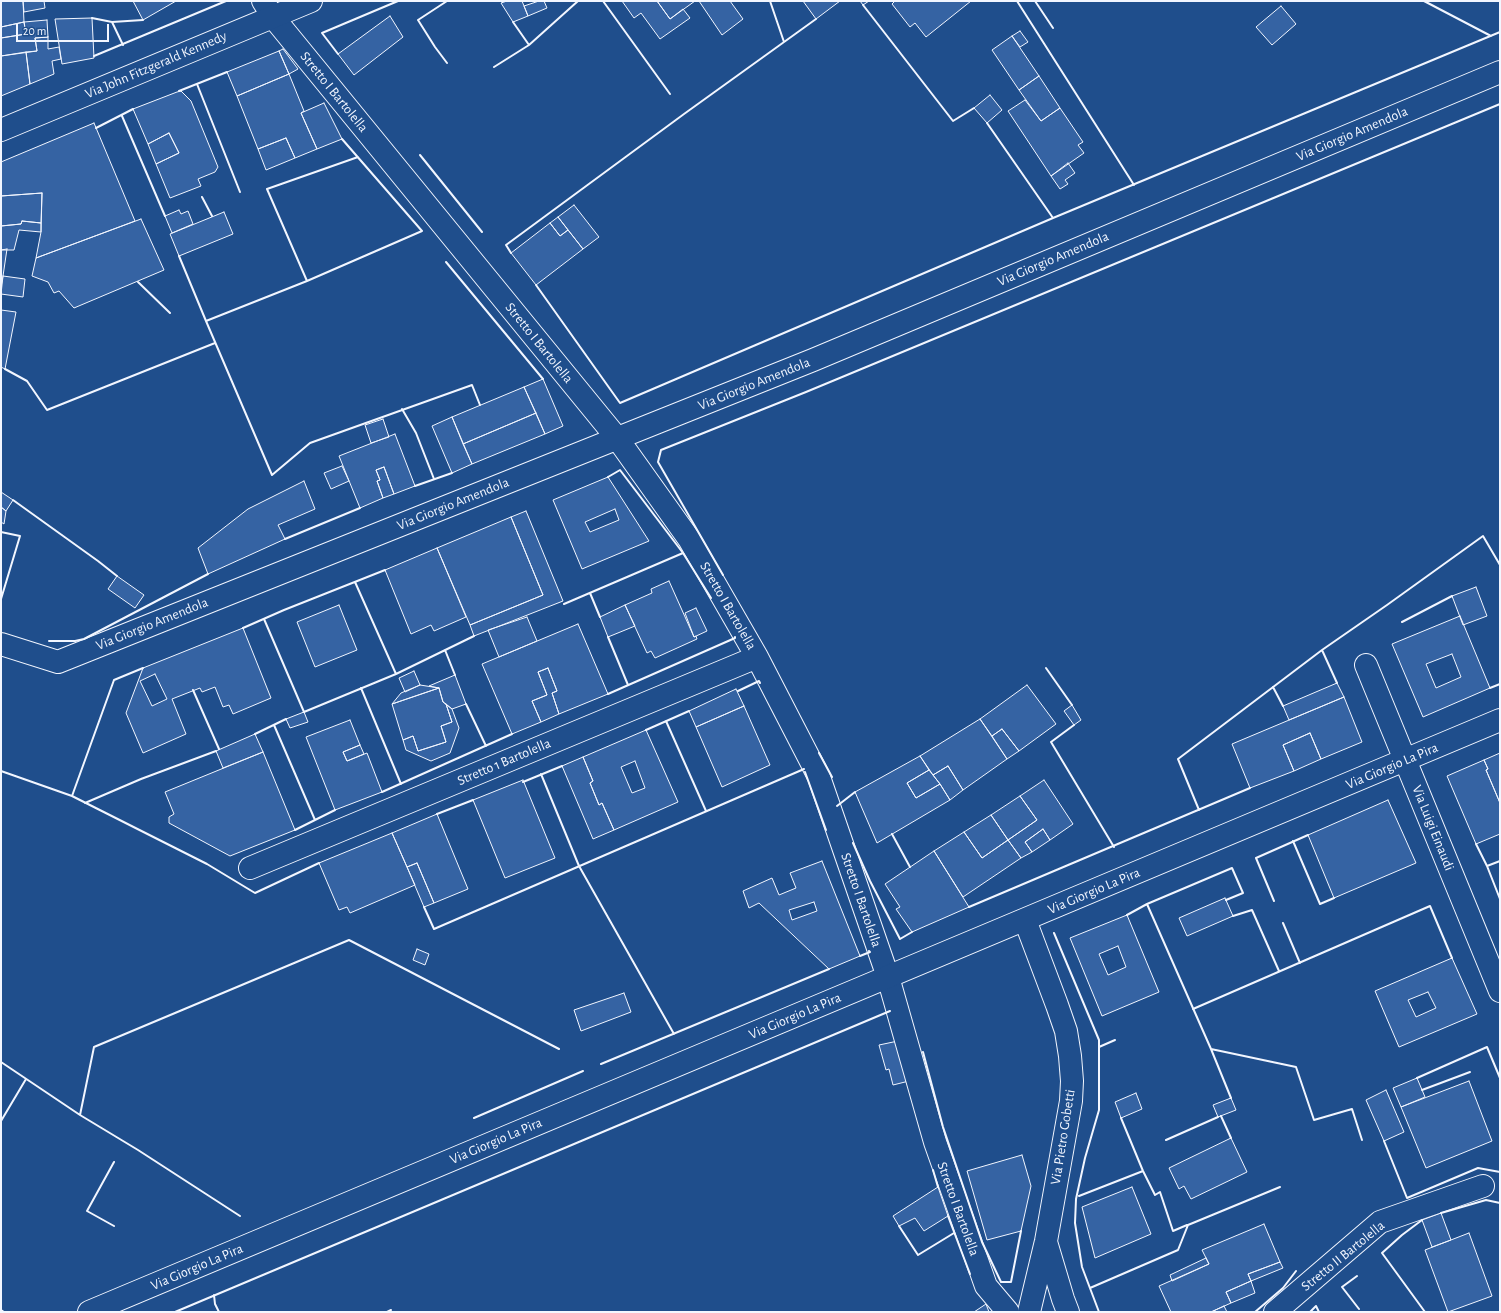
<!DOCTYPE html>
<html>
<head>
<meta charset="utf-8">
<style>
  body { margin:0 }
  #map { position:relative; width:1501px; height:1313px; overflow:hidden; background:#1f4e8c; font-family:"Alegreya Sans",sans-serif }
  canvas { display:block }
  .frame { position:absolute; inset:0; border:2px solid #f2f6ff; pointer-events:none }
  .scale { position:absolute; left:16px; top:24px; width:93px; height:18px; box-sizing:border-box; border:2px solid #f2f6ff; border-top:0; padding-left:5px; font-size:12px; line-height:14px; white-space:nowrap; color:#f2f6ff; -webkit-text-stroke:3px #1f4e8c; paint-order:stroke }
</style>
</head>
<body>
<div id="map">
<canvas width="1501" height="1313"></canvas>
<div class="frame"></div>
<div class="scale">20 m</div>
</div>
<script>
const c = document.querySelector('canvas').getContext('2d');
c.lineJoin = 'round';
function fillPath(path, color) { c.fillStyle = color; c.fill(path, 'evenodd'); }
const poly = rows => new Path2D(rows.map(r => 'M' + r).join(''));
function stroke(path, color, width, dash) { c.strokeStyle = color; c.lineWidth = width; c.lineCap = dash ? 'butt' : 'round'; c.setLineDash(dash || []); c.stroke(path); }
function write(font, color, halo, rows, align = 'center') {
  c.font = font + ' "Alegreya Sans",sans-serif'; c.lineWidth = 3; c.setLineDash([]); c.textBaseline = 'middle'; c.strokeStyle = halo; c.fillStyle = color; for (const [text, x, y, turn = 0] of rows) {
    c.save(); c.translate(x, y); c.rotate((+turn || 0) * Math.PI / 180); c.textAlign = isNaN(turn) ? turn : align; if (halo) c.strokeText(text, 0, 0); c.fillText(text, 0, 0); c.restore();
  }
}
const building = poly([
  [1,1,23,1,24,22,1,27,1,1],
  [23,1,44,1,45,8,24,12,23,1],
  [133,1,176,1,143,20,133,1],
  [507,1,522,1,528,16,513,22,501,3,507,1],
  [539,1,544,1,547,8,528,16,524,6,539,1],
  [622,1,657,1,670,19,683,9,690,18,660,39,641,13,634,18,622,1],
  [657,1,695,1,670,19,657,1],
  [699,1,730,1,743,19,722,35,699,1],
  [803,1,840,1,816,19,803,1],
  [860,1,869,1,863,5,860,1],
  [895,1,971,1,926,37,915,23,910,27,892,4,895,1],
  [1281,6,1296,24,1272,45,1256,27,1281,6],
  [390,16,403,37,354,75,338,54,390,16],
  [92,18,94,58,62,64,55,19,92,18],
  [47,20,48,37,35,38,37,51,1,56,1,38,26,34,24,22,47,20],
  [24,22,26,34,1,38,1,27,24,22],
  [1020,31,1028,42,1020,47,1012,36,1020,31],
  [1012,36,1039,76,1019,90,992,50,1012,36],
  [48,37,48,49,59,47,61,59,52,61,54,74,30,84,26,52,37,51,35,38,48,37],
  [283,49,298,69,289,74,279,51,283,49],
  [279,51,289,74,237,96,227,72,279,51],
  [26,52,30,84,1,96,1,56,26,52],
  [289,74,304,111,301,113,317,149,295,158,286,138,258,149,237,96,289,74],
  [1039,76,1060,108,1041,121,1019,90,1039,76],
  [181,91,191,101,218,167,215,172,198,179,201,186,170,198,156,164,179,153,169,133,148,144,133,109,177,92,181,91],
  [990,95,1002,110,987,123,974,108,990,95],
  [1025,100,1041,121,1060,108,1083,142,1078,145,1084,153,1051,176,1008,111,1025,100],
  [324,103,342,139,317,149,301,113,324,103],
  [94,123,135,221,36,258,41,232,42,193,1,196,1,162,94,123],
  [169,133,179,153,156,164,148,144,169,133],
  [286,138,295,158,266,170,258,149,286,138],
  [1068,163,1075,173,1065,180,1068,184,1060,189,1051,176,1068,163],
  [42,193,41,223,22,221,21,224,1,226,1,196,42,193],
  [574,205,599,237,583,249,558,217,574,205],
  [179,210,181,214,188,211,193,224,172,233,165,216,179,210],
  [224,212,233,234,179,256,170,234,224,212],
  [558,217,568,230,560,236,550,223,558,217],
  [141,219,164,270,74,308,59,291,54,293,48,282,32,276,36,258,141,219],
  [22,221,41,223,41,232,19,230,14,250,1,250,1,226,21,224,22,221],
  [550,223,560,236,568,230,583,249,536,285,511,253,550,223],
  [7,249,3,276,1,287,1,250,7,249],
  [3,276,25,279,23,297,1,294,3,276],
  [1,310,16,312,5,369,1,367,1,310],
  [543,379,563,426,545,434,524,387,543,379],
  [524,387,536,413,463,444,452,417,524,387],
  [536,413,545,434,472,464,463,444,536,413],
  [452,417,472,464,452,473,432,426,452,417],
  [383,419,389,437,371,443,365,425,383,419],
  [395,434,415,486,394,494,384,467,376,470,380,480,377,481,383,498,360,508,339,456,395,434],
  [342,466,349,481,331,489,324,473,342,466],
  [384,467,394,494,383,498,377,481,380,480,376,470,384,467],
  [608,477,649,541,582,569,553,500,608,477],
  [304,481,315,509,278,525,285,539,208,574,198,548,248,509,304,481],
  [1,492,13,500,6,511,1,507,1,492],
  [1,507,6,511,4,524,1,522,1,507],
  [615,509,619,520,590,532,585,522,615,509],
  [526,511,563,601,474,636,470,625,543,595,511,517,526,511],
  [511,517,543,595,470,625,437,548,511,517],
  [437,548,466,617,434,631,431,625,411,634,385,570,437,548],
  [117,576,144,595,135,608,108,589,117,576],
  [669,581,694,637,696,636,697,639,655,658,651,651,647,653,625,605,652,593,651,589,669,581],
  [1476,587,1487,616,1463,625,1452,596,1476,587],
  [339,605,357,650,315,667,297,622,339,605],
  [625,605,635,626,608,637,600,617,625,605],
  [696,608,707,631,694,637,685,613,696,608],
  [1460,616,1490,688,1423,717,1392,644,1460,616],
  [527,617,537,641,499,657,488,630,527,617],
  [578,624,608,694,559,714,552,693,557,691,548,668,538,672,547,695,532,701,541,722,512,734,482,664,578,624],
  [243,628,271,698,233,714,229,705,223,707,215,687,202,692,200,688,172,699,186,734,143,753,126,713,143,668,243,628],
  [1452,654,1461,677,1436,688,1426,664,1452,654],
  [548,668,557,691,552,693,559,714,541,722,532,701,547,695,538,672,548,668],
  [414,671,420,685,405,692,399,678,414,671],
  [155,674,167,699,152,706,140,681,155,674],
  [455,675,466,704,452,709,443,702,439,688,429,686,455,675],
  [1337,683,1344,697,1289,720,1283,706,1337,683],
  [420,685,439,688,392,704,401,693,420,685],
  [1027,685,1056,724,1019,751,1002,729,992,736,980,719,1027,685],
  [439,688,443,702,446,704,452,722,441,726,446,742,418,751,413,736,403,740,392,704,439,688],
  [736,689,744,706,696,727,689,711,736,689],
  [1344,697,1362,742,1321,759,1310,733,1283,745,1294,771,1250,788,1232,744,1344,697],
  [446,704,452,709,459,728,450,753,431,761,406,750,403,740,413,736,418,751,446,742,441,726,452,722,446,704],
  [1072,705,1081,720,1074,725,1064,711,1072,705],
  [744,706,770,765,722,787,696,727,744,706],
  [304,712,308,722,290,728,286,719,304,712],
  [980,719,1007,759,963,790,948,766,933,775,920,756,980,719],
  [350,720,360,745,343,752,347,761,367,753,382,792,335,810,306,737,350,720],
  [1002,729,1019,751,1007,759,992,736,1002,729],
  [646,730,678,802,614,830,602,803,599,805,590,783,593,781,583,757,646,730],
  [1310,733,1321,759,1294,771,1283,745,1310,733],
  [255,734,263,752,223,768,216,751,255,734],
  [360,745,364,754,347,761,343,752,360,745],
  [263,752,295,830,230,856,169,823,169,817,174,814,165,792,263,752],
  [1500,753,1500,803,1486,770,1488,769,1484,760,1500,753],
  [920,756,929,770,907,783,916,798,940,784,950,800,877,843,855,792,920,756],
  [583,757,593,781,590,783,599,805,602,803,614,830,593,839,562,766,583,757],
  [1484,760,1488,769,1486,770,1500,803,1500,834,1476,844,1447,776,1484,760],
  [635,761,645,788,632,793,621,767,635,761],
  [948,766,963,790,950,800,940,784,933,775,948,766],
  [929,770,940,784,916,798,907,783,929,770],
  [523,780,555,858,505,878,473,800,523,780],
  [1044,780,1073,824,1050,840,1043,829,1025,842,1032,852,1021,858,1008,840,1037,820,1020,796,1044,780],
  [1020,796,1037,820,1008,840,991,815,1020,796],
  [1388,800,1416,863,1334,898,1308,835,1388,800],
  [437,814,468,889,434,903,417,863,407,867,392,833,437,814],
  [991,815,1008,840,982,858,964,832,991,815],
  [1043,829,1050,840,1032,852,1025,842,1043,829],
  [964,832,982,858,1008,840,1021,858,963,897,934,851,964,832],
  [392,833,415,885,350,913,347,907,339,910,319,863,392,833],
  [934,851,969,907,912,932,896,909,900,907,885,884,934,851],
  [822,861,860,956,829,969,759,903,749,908,743,891,772,878,779,895,796,888,790,873,822,861],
  [417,863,434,903,424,907,407,867,417,863],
  [1225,898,1233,916,1187,936,1179,918,1225,898],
  [814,902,817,911,792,920,789,910,814,902],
  [1127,915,1159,992,1102,1016,1070,938,1127,915],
  [1118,946,1126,967,1108,975,1099,954,1118,946],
  [417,949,429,954,425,965,413,960,417,949],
  [1452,958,1477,1014,1399,1047,1375,991,1452,958],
  [1428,992,1436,1008,1416,1017,1408,1000,1428,992],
  [624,993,631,1012,581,1031,574,1010,624,993],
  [898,1041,909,1081,893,1085,889,1069,886,1070,879,1045,898,1041],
  [1417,1078,1425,1097,1401,1107,1393,1088,1417,1078],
  [1469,1081,1492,1141,1426,1168,1401,1107,1469,1081],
  [1386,1090,1404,1132,1384,1141,1366,1100,1386,1090],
  [1136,1093,1142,1109,1121,1118,1115,1102,1136,1093],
  [1231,1098,1236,1110,1218,1117,1213,1105,1231,1098],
  [1231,1138,1247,1172,1191,1199,1184,1186,1179,1189,1169,1168,1231,1138],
  [1022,1155,1031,1186,1021,1231,987,1240,967,1171,1022,1155],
  [938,1187,948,1216,924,1231,915,1218,899,1226,893,1216,938,1187],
  [1132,1187,1151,1234,1095,1258,1082,1207,1132,1187],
  [1441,1213,1451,1240,1432,1247,1422,1220,1441,1213],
  [1264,1224,1280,1262,1248,1274,1251,1281,1226,1292,1231,1303,1211,1312,1171,1312,1159,1286,1209,1264,1202,1250,1264,1224],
  [1469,1233,1492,1296,1448,1312,1425,1250,1469,1233],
  [1206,1258,1209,1264,1172,1281,1170,1275,1206,1258],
  [1280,1262,1283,1268,1251,1281,1248,1274,1280,1262],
  [1251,1281,1255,1293,1231,1303,1226,1292,1251,1281],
  [986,1304,989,1312,974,1312,986,1304],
  [1224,1306,1227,1312,1211,1312,1224,1306]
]);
fillPath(building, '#3563a3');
stroke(building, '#f2f6ff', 1);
const street = poly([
  [263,1,273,17,617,438,689,539,757,657,819,777,888,977,935,1142,986,1286,1008,1312],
  [1,644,58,662,813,360,1500,72],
  [1366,665,1500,991],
  [250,868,757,657],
  [1275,1312,1380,1222,1483,1186]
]);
const secondary = poly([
  [1025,920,1057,1005,1066,1031,1070,1056,1072,1081,1071,1101,1046,1241,1029,1312],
  [1046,1242,1063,1299,1068,1312],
  [89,1312,1500,720]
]);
const primary = poly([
  [1,130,311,1]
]);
stroke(street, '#f2f6ff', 24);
stroke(secondary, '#f2f6ff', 24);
stroke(primary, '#f2f6ff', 24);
stroke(street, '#1f4e8c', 22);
stroke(secondary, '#1f4e8c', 22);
stroke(primary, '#1f4e8c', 22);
stroke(poly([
  [447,1,418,20,435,47,447,63],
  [603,1,670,94],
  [770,1,784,42],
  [1017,1,1134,185],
  [1035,1,1053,28],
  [1424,1,1491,36],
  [863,5,953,121,974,108],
  [92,18,112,22,123,45],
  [112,22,143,20],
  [513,22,529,45,578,1],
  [338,54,322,33,398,1],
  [94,56,226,1],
  [494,67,529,45],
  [197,84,240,192],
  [179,91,227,72],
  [122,116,165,216],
  [987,123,1053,218],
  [96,128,133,109],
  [342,139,422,231,307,281,206,321,272,475,310,443,472,385,480,405],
  [420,155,482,232],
  [202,197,212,216],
  [511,253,506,245,684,114,816,19],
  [179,256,206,321],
  [446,262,543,379],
  [307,281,267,189,358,157],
  [138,282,170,313],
  [536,285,620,403,1053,218,1500,32],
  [5,369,27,381,47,410,215,343],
  [402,409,416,433,434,479],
  [608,477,620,470,683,553,711,598],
  [415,486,452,473],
  [13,500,98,561,117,576],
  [1,532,20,536,1,599],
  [285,539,360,508],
  [723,575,658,462,661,450,806,392,1500,104],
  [355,582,396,674],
  [590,593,600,617],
  [564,604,683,553],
  [264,619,304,712,396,674,474,636],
  [1402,622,1452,596],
  [243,628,284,610,385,570],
  [608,637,628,685],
  [49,641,75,641,84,639,208,574],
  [445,650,455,675],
  [143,668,114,680,72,796,207,864,255,893,319,863],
  [1046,668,1072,705],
  [1337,683,1322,650,1387,605,1483,536,1500,565],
  [1273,687,1283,706],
  [361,688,401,784],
  [1490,688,1500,684],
  [193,690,219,749],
  [738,691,759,681,760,683],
  [608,694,735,638,735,637],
  [466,704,486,746],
  [666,721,706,811],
  [274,725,315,820],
  [1074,725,1051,742,1114,847],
  [646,730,689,711],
  [255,734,286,719],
  [819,753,832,777],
  [1,771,72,796],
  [805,772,826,830],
  [541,774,579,866,674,1034],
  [523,782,562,766],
  [382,792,512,734],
  [85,803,141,779,216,751],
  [837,806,855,792],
  [1199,810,1178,759,1322,650],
  [437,814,473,800],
  [295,830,335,810],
  [892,834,910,867],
  [1293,841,1320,904,1334,898],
  [853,843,870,881,900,939,912,932],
  [1476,844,1487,866,1500,899],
  [1487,866,1500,861],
  [1274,901,1256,858,1308,835],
  [1147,904,1211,1049],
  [424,907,434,929,804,769],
  [969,907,1250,788],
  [1127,915,1147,904,1232,868,1243,893,1226,900],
  [1233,916,1252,910,1279,971],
  [1283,923,1300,963],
  [1054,933,1099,1040,1099,1110,1085,1158,1076,1199,1075,1223,1082,1267,1099,1312],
  [860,956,870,952,869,951],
  [1193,1009,1430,906,1452,958],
  [1099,1047,1115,1040],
  [923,1052,943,1127,982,1242,1001,1282,1011,1282,1021,1231],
  [1,1062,80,1115],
  [601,1064,829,969],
  [1417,1078,1487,1047,1500,1078],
  [1422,1090,1470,1072],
  [1231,1098,1211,1049,1296,1067,1314,1120,1352,1109,1362,1140],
  [1221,1116,1231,1138],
  [474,1118,583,1071],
  [1121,1118,1143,1171,1155,1195,1160,1192,1173,1231,1187,1225],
  [1,1121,26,1079],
  [1166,1140,1218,1117],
  [1384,1141,1407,1198,1478,1168,1500,1172],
  [114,1162,87,1211,114,1226],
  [933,1170,938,1187],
  [1079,1196,1143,1171],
  [1441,1213,1486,1200,1500,1203],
  [240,1216,138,1150,80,1115,94,1047,349,940,559,1049],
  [948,1216,970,1274],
  [1422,1220,1402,1235,1382,1253,1425,1312],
  [899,1226,918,1255,954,1233],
  [1357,1276,1342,1287,1359,1309],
  [1090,1288,1178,1250,1188,1225,1280,1187],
  [214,1295,215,1304,219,1312],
  [1,1310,4,1312],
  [175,1312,890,1011],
  [387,1312,391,1310],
  [1255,1312,1283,1288,1296,1271],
  [1310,1312,1316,1306,1319,1312]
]), '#f2f6ff', 2);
write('14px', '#f2f6ff', '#1f4e8c', [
  ["Via John Fitzgerald Kennedy",156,65,-23],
  ["Stretto I Bartolella",334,92,51],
  ["Via Giorgio Amendola",1352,134,-23],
  ["Via Giorgio Amendola",1053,259,-23],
  ["Stretto I Bartolella",539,343,51],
  ["Via Giorgio Amendola",754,384,-22],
  ["Via Giorgio Amendola",453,504,-22],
  ["Stretto I Bartolella",728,606,60],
  ["Via Giorgio Amendola",152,624,-22],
  ["Stretto 1 Bartolella",504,762,-23],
  ["Via Giorgio La Pira",1392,766,-23],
  ["Via Luigi Einaudi",1433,828,68],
  ["Via Giorgio La Pira",1094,891,-23],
  ["Stretto I Bartolella",861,900,71],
  ["Via Giorgio La Pira",795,1016,-23],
  ["Via Pietro Gobetti",1063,1137,-81],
  ["Via Giorgio La Pira",496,1141,-23],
  ["Stretto I Bartolella",958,1209,70],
  ["Stretto II Bartolella",1343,1256,-39],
  ["Via Giorgio La Pira",197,1267,-23]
]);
</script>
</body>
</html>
